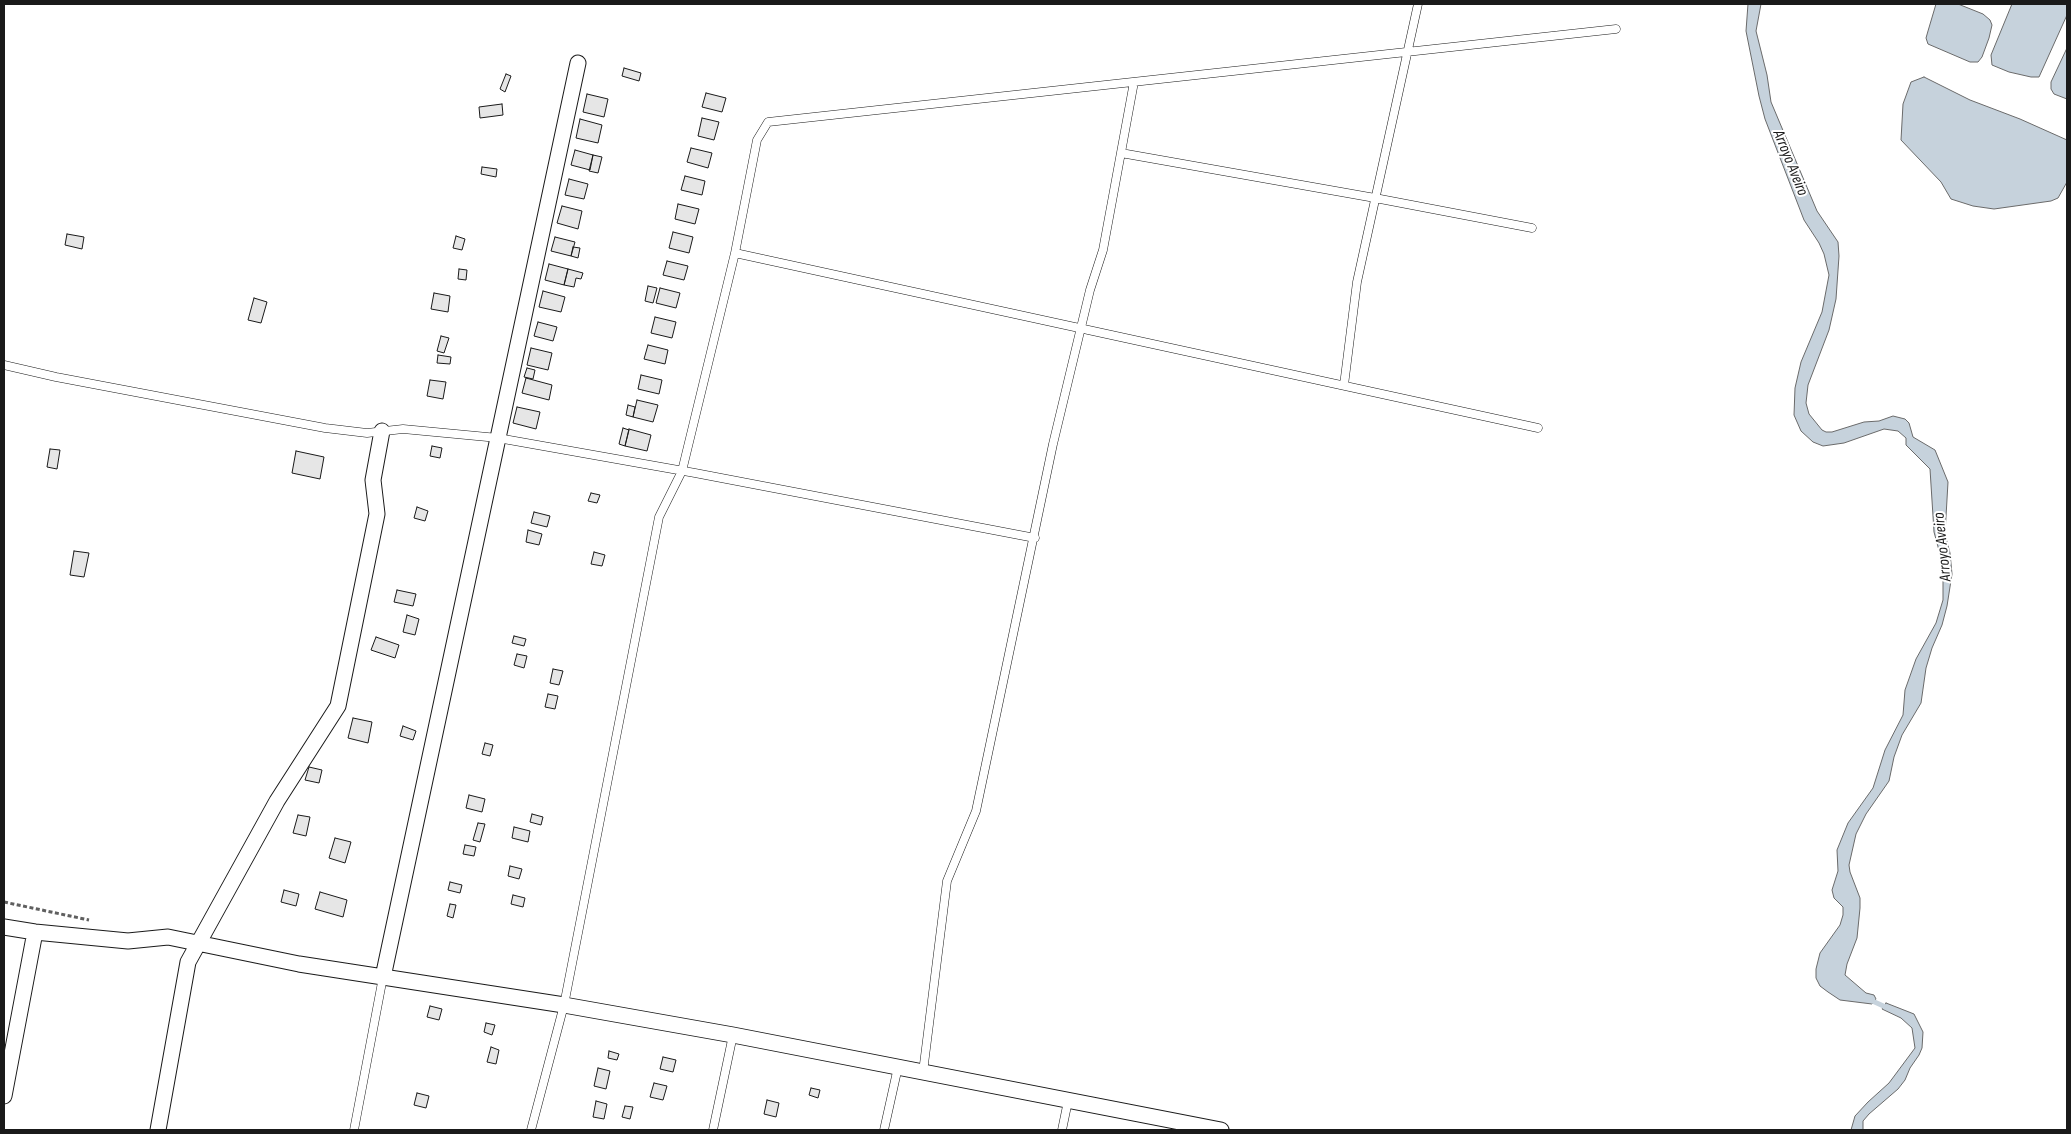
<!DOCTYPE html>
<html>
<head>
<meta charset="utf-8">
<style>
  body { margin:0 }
  #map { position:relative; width:2071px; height:1134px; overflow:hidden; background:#fff; font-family:"Sofia Sans Condensed",sans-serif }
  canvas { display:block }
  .frame { position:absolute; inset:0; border:5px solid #1a1a1a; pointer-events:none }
</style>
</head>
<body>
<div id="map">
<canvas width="2071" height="1134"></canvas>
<div class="frame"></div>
</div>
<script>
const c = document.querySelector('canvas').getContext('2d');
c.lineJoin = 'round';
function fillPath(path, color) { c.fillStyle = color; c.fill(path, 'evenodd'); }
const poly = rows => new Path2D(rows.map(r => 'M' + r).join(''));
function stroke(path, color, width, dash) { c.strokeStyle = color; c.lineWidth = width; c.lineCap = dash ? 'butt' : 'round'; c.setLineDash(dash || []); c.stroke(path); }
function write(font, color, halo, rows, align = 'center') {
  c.font = font + ' "Sofia Sans Condensed",sans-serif'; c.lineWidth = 4; c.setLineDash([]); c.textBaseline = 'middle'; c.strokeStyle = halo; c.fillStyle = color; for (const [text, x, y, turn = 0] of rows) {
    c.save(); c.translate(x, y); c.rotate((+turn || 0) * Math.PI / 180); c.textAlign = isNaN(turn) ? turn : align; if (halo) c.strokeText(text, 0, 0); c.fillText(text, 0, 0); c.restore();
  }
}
const water = poly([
  [1748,4,1761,4,1756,31,1767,75,1771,102,1817,211,1838,242,1839,256,1836,299,1829,330,1808,385,1806,403,1809,414,1822,430,1826,432,1832,432,1864,422,1879,421,1893,416,1905,419,1909,423,1913,437,1935,450,1948,482,1945,534,1950,553,1952,574,1947,606,1942,625,1932,648,1926,668,1921,703,1902,735,1894,757,1889,781,1866,814,1856,834,1849,865,1850,872,1860,898,1860,908,1857,938,1847,964,1845,975,1866,993,1874,995,1876,999,1872,1004,1840,1000,1828,992,1820,986,1816,978,1816,969,1820,953,1840,925,1843,915,1843,907,1834,898,1832,890,1838,871,1837,850,1848,823,1873,788,1885,750,1903,715,1905,690,1916,659,1936,623,1943,600,1943,565,1934,532,1930,469,1906,445,1906,438,1898,431,1884,429,1844,443,1823,446,1813,442,1801,431,1794,415,1795,388,1801,362,1822,312,1829,275,1824,254,1819,243,1804,220,1765,119,1759,96,1746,31,1748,4],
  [1936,4,1958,4,1983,14,1990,20,1992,25,1989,38,1982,57,1978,62,1970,62,1928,44,1926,38,1928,31,1936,4],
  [2012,4,2067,4,2067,15,2039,77,2031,77,2009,72,1992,65,1991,55,2012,4],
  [2067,48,2067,99,2054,94,2051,89,2051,82,2067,48],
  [1924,77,1970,100,2020,119,2067,140,2067,182,2058,198,2051,201,1994,209,1973,206,1951,199,1941,182,1901,140,1903,104,1911,82,1924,77],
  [1886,1003,1914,1014,1923,1032,1922,1048,1919,1055,1910,1068,1905,1080,1898,1089,1869,1114,1863,1121,1863,1130,1851,1130,1855,1116,1868,1102,1889,1083,1915,1048,1912,1028,1901,1018,1882,1009,1886,1003]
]);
fillPath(water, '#c6d2dc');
stroke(water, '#6a6a6a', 1);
stroke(poly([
  [1868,999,1890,1009]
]), '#c6d2dc', 5);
const building = poly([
  [624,68,641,73,639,81,622,76,624,68],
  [506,74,511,76,505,92,500,89,506,74],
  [706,93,726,98,722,112,702,107,706,93],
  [587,94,608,99,604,117,583,112,587,94],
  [502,104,503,115,480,118,479,107,502,104],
  [702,118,719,122,714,140,698,136,702,118],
  [580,119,602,125,598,143,576,138,580,119],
  [691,148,712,153,708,168,687,162,691,148],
  [575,150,593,155,590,170,571,165,575,150],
  [593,155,602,157,598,173,589,171,593,155],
  [482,167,497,169,496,177,481,174,482,167],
  [685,176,705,181,702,195,681,190,685,176],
  [569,179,588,184,584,199,565,195,569,179],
  [678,204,699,209,695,224,675,219,678,204],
  [562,206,582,211,578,229,557,223,562,206],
  [673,232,693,237,689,253,669,248,673,232],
  [67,234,84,237,82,249,65,245,67,234],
  [456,236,465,239,462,250,453,248,456,236],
  [555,237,575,242,571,256,551,251,555,237],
  [573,247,580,248,578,258,571,256,573,247],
  [667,261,688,266,684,280,663,275,667,261],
  [549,264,568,269,564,285,545,280,549,264],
  [459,269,467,270,466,280,458,279,459,269],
  [568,269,583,273,581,279,576,278,574,287,564,285,568,269],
  [648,286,657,288,653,303,645,301,648,286],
  [660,288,680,293,676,308,656,303,660,288],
  [543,291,565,297,561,312,539,307,543,291],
  [434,293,450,296,448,312,431,309,434,293],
  [254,298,267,302,261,323,248,320,254,298],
  [655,317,676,322,672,338,651,333,655,317],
  [538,322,557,327,553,341,534,336,538,322],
  [441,336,449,338,444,353,437,351,441,336],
  [648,345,668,350,665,364,644,359,648,345],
  [531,348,552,353,548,370,527,365,531,348],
  [438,355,451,357,450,364,437,363,438,355],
  [527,368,535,370,533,379,524,377,527,368],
  [641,375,662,380,659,394,638,389,641,375],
  [526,378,552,385,549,400,522,393,526,378],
  [430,380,446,382,443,399,427,396,430,380],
  [637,400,658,405,653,422,633,417,637,400],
  [628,405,635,407,633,417,626,415,628,405],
  [517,407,540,412,536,429,513,423,517,407],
  [623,428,629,430,625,446,619,444,623,428],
  [629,429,651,435,647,451,625,446,629,429],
  [432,446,442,448,440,458,430,456,432,446],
  [50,449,60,450,57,469,47,467,50,449],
  [296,451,324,457,320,479,292,473,296,451],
  [591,493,600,495,597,503,588,501,591,493],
  [417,507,428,511,425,521,414,518,417,507],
  [534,512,550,516,547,527,531,523,534,512],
  [528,530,542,534,539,545,526,542,528,530],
  [74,551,89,553,84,577,70,575,74,551],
  [594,552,605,555,602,566,591,564,594,552],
  [397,590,416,594,413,606,394,602,397,590],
  [407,615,419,619,415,635,403,632,407,615],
  [514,636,526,639,524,646,512,643,514,636],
  [376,637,399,645,395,658,371,650,376,637],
  [517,654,527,656,524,668,514,665,517,654],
  [553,669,563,671,559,685,550,683,553,669],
  [548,694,558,696,555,709,545,707,548,694],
  [353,718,372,722,368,743,348,738,353,718],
  [403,726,416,731,413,740,400,736,403,726],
  [485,743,493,745,490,756,482,754,485,743],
  [309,767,322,770,319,783,305,780,309,767],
  [469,795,485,799,482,812,466,808,469,795],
  [532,814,543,817,541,825,530,822,532,814],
  [298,815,310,817,306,836,293,833,298,815],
  [478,823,485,824,480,842,473,840,478,823],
  [514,827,530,831,528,842,512,838,514,827],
  [335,838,351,842,345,863,329,858,335,838],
  [465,845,476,847,474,856,463,854,465,845],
  [510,866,522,869,519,879,508,876,510,866],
  [450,882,462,885,460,893,448,890,450,882],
  [284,890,299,894,296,906,281,902,284,890],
  [320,892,347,900,343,917,315,909,320,892],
  [513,895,525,898,523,907,511,904,513,895],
  [450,904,456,905,453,918,447,916,450,904],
  [430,1006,442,1009,439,1020,427,1017,430,1006],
  [486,1023,495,1025,492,1035,484,1032,486,1023],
  [491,1047,499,1050,496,1064,487,1062,491,1047],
  [609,1051,619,1054,617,1060,608,1058,609,1051],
  [663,1057,676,1060,673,1072,660,1069,663,1057],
  [598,1068,610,1071,606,1089,594,1086,598,1068],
  [654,1083,667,1086,663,1100,650,1097,654,1083],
  [811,1088,820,1090,818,1098,809,1095,811,1088],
  [417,1093,429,1096,426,1108,414,1105,417,1093],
  [767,1100,779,1103,776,1117,764,1114,767,1100],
  [596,1101,607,1104,604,1119,593,1117,596,1101],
  [625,1106,633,1107,630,1119,622,1117,625,1106]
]);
fillPath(building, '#e6e6e6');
stroke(building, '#1a1a1a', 1);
const lane = poly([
  [1121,153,1375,198,1532,228],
  [735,253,1538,428],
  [4,365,56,377,325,428,367,433,403,429,498,438,695,473,1035,538],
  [1344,385,1357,282,1418,4],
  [923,1072,947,881,976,811,1053,444,1090,290,1103,250,1134,82],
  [354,1130,383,977],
  [531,1130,564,1005,659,517,682,471,735,253,757,140,768,122,1616,29],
  [713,1130,733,1035],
  [884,1130,898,1067],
  [1062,1130,1068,1101]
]);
const street = poly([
  [4,927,35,932,128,941,168,937,299,964,564,1005,733,1035,1221,1130],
  [383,977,578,63],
  [4,1096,35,932],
  [158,1130,188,962,277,801,338,706,377,514,373,480,382,431]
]);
stroke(lane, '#1a1a1a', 9);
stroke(street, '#1a1a1a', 17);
stroke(poly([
  [4,902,89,920]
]), '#5f5f5f', 3, [4, 2.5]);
stroke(lane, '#fff', 8);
stroke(street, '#fff', 15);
write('italic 16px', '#1a1a1a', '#fff', [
  ["Arroyo Aveiro",1790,163,68],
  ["Arroyo Aveiro",1943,547,-96]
]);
</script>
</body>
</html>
